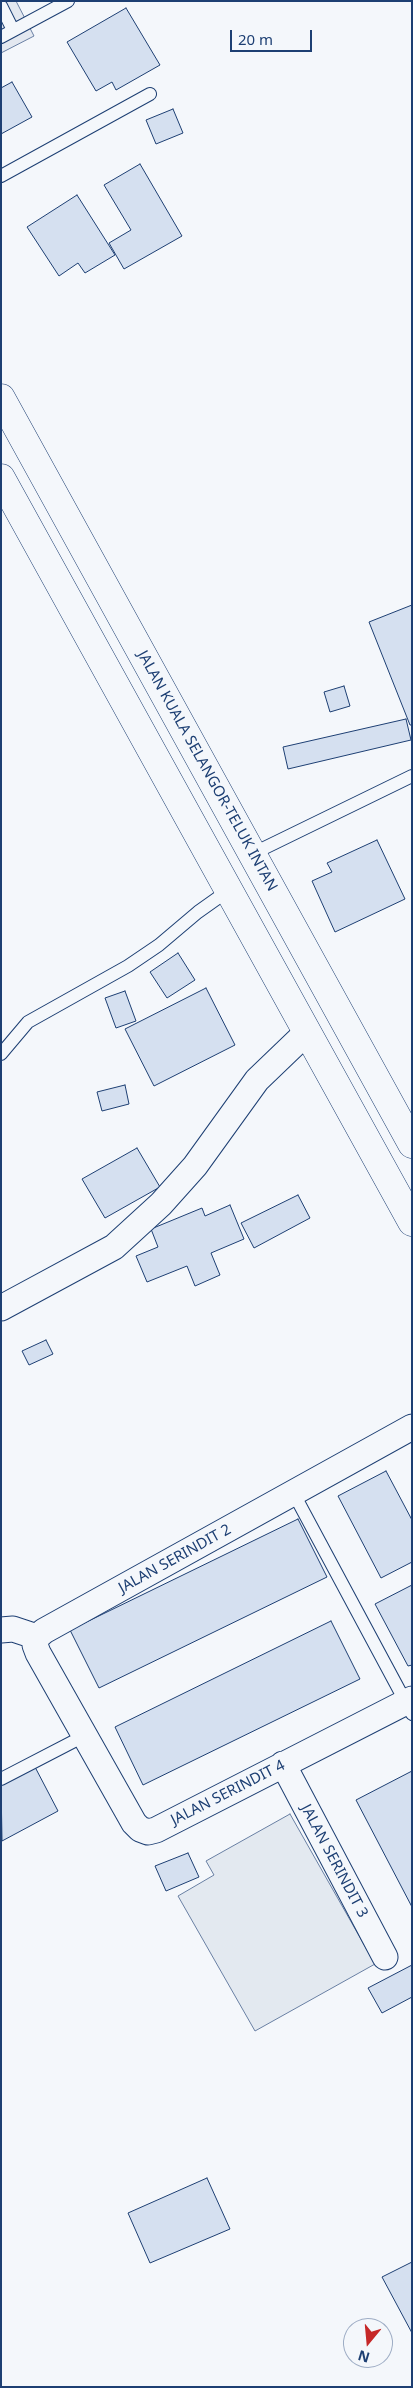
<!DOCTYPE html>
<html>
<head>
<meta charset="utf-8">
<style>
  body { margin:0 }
  #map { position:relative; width:413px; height:2388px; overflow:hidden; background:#f4f7fb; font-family:"Noto Sans",sans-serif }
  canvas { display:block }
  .frame { position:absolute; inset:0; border:2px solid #1d3f73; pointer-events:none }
  .north { position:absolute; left:343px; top:2318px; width:50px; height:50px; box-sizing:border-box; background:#f4f7fb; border:1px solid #9eadc5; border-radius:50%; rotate:197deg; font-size:14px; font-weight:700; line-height:20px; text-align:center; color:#1d3f73 }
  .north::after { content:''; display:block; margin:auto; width:18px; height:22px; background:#c62828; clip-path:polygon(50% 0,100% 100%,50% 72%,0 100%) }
  .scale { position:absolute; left:230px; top:30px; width:82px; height:22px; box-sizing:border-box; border:2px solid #1d3f73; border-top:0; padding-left:6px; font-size:15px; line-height:18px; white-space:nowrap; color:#1d3f73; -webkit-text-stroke:4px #f4f7fb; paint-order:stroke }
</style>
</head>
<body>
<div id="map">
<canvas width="413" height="2388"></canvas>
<div class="frame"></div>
<div class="north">N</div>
<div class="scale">20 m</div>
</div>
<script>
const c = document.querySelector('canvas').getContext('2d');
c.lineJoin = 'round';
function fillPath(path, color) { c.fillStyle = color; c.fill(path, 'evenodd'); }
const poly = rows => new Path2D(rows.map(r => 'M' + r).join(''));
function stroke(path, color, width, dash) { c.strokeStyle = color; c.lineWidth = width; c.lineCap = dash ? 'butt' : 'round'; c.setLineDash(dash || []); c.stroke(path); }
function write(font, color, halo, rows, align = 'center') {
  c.font = font + ' "Noto Sans",sans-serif'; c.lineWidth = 4; c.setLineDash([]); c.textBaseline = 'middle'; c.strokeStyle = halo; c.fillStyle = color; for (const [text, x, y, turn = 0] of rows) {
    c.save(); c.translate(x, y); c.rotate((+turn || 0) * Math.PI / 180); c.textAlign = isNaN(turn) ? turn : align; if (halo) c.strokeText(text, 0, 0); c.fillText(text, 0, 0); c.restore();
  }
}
const green = poly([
  [290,1814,375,1964,255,2031,178,1896,214,1875,206,1861,290,1814]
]);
fillPath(green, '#e3e9f0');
stroke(green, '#687fa3', 1);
const parking = poly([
  [1,1,16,1,34,36,1,53,1,1]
]);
fillPath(parking, '#e3e8f0');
stroke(parking, '#687fa3', 1);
const building = poly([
  [126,8,160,65,116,90,112,82,96,91,67,42,126,8],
  [12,82,32,117,1,134,1,88,12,82],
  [173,109,183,133,156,144,146,120,173,109],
  [140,164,182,236,124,269,109,243,131,230,104,185,140,164],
  [77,195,115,255,85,273,78,263,59,276,27,227,77,195],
  [412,605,412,725,410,725,369,622,412,605],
  [344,686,350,706,330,712,324,692,344,686],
  [406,719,411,740,288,769,283,747,406,719],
  [377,840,405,899,335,932,312,881,332,872,327,863,377,840],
  [178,953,195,980,167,998,150,972,178,953],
  [206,988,235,1045,154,1086,125,1029,206,988],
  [125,991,136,1021,116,1028,105,998,125,991],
  [125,1085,129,1104,102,1111,97,1092,125,1085],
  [137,1148,160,1187,105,1218,82,1179,137,1148],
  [298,1195,310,1218,254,1248,241,1223,298,1195],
  [230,1205,244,1239,211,1253,220,1275,195,1286,187,1266,147,1282,136,1256,158,1247,151,1229,202,1208,205,1216,230,1205],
  [46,1340,53,1354,29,1365,22,1351,46,1340],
  [386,1471,412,1520,412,1562,381,1578,338,1496,386,1471],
  [298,1519,327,1577,99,1688,70,1630,298,1519],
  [412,1585,412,1665,408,1666,375,1604,412,1585],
  [331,1621,360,1679,143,1785,115,1727,331,1621],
  [35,1767,58,1811,2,1841,1,1785,35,1767],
  [412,1771,412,1907,356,1800,412,1771],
  [188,1853,199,1877,166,1891,155,1866,188,1853],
  [412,1965,412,1997,382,2013,368,1988,412,1965],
  [207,2178,230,2229,150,2263,128,2213,207,2178],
  [412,2262,412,2333,382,2277,412,2262]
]);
fillPath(building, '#d5e0f0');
stroke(building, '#1d3f73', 1);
const lane = poly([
  [1,6,13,30],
  [1,37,68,1],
  [1,176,150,94],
  [252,854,412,776],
  [1,1054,28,1022,128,966,159,945,198,912,229,890],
  [294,1494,412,1714],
  [1,1779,84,1736]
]);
const street = poly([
  [1,1308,114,1247,161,1204,195,1166,257,1080,307,1032],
  [412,1427,44,1631,37,1637,35,1645,38,1653,134,1823,140,1829,148,1832,156,1830,412,1699],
  [1,1630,13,1629,37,1637],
  [283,1764,385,1957]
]);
const highway = poly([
  [1,398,412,1144],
  [1,478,412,1222]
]);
stroke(lane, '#1d3f73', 14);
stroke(street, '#1d3f73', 27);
stroke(highway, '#1d3f73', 29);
stroke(lane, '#f4f7fb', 12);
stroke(street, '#f4f7fb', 25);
stroke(highway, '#f4f7fb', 28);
write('15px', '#1d3f73', '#f4f7fb', [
  ["JALAN KUALA SELANGOR-TELUK INTAN",207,771,61],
  ["JALAN SERINDIT 2",175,1559,-29],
  ["JALAN SERINDIT 4",228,1793,-27],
  ["JALAN SERINDIT 3",334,1861,62]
]);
</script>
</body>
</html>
